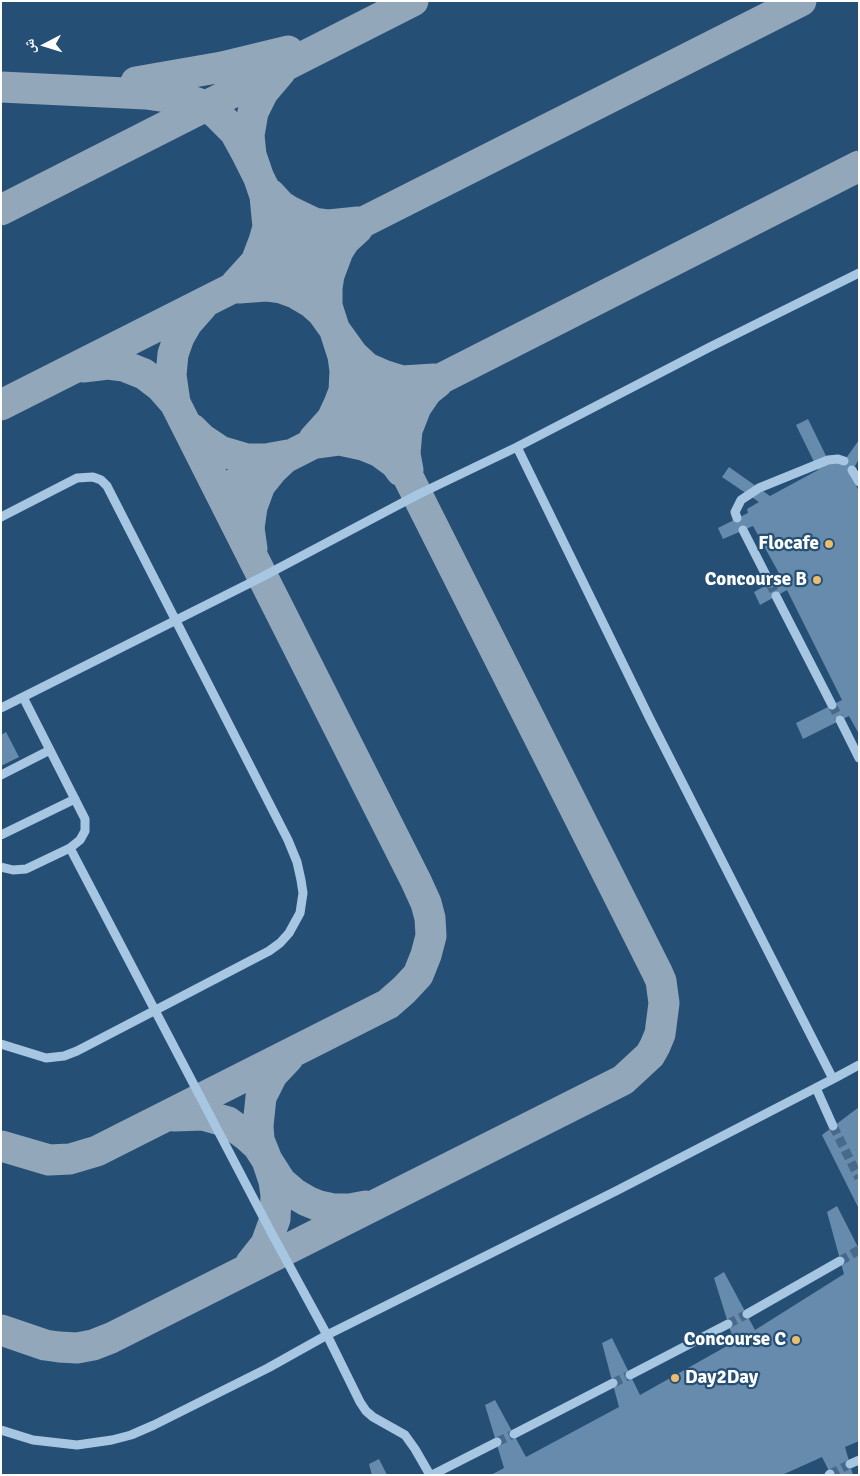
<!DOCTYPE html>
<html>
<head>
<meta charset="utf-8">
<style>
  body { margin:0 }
  #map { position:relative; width:860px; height:1476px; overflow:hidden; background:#264f76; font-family:Signika,"Noto Naskh Arabic",sans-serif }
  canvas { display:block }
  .frame { position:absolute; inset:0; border:2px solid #fff; pointer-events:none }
  .north { position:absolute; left:20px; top:20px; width:50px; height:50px; -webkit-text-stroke:4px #264f76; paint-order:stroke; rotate:265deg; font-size:14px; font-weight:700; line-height:20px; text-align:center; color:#fff }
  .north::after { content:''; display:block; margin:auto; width:18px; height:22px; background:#fff; clip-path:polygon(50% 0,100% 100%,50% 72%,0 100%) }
</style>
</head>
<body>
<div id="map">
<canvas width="860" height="1476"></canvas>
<div class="frame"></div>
<div class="north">ش</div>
</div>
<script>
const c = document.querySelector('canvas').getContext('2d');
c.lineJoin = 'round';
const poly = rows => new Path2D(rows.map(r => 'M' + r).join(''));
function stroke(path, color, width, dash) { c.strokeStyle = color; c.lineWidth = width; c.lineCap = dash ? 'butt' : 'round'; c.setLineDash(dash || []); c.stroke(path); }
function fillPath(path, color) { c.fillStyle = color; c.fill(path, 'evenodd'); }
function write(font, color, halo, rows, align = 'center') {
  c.font = font + ' Signika,sans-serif'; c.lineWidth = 4.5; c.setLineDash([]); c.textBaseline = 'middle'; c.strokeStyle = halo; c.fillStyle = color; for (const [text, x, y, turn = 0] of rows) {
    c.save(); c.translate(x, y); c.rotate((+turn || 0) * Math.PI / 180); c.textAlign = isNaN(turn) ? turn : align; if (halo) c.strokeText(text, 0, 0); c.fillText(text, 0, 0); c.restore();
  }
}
stroke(poly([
  [136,82,222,67,288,51],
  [1,87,146,94,188,100,206,106,216,113,235,132,247,154,375,411,657,972,661,981,664,1003,660,1034,655,1046,650,1055,623,1080,111,1338,93,1345,77,1348,59,1347,45,1345,1,1330],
  [270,194,281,206,289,211,314,223,329,225,358,222],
  [1,210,413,1],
  [236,284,256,262,264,241,268,227,265,196,251,155,249,135,253,112,263,92,280,72],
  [239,288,266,286,281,288,295,293,312,303,322,312,353,355,367,368,383,375,402,381,434,379],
  [83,367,108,364,124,366,144,374,161,387,175,403,171,375,173,354,179,337,187,323,202,306],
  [1,405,801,1],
  [192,429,202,439,220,451,247,459,266,459,288,455,272,470,260,485,252,507,249,528,252,549],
  [314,439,332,419,339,404,344,391,345,371,343,356,327,306,327,288,329,275,338,251,345,240,358,228],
  [318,443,340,440,363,445,380,452,395,463,401,471],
  [408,470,405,454,407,430,416,407,427,391,437,383],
  [220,491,859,166],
  [288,1058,272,1075,261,1097,258,1126,259,1140,267,1160,281,1182,295,1194,307,1201,319,1206,333,1209,350,1209,366,1206],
  [174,1116,203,1115,228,1122,247,1136,258,1146,267,1160,274,1181,276,1195,275,1219,266,1244,251,1263],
  [1,1146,49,1160,70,1159,97,1151,388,1004,404,990,418,975,426,955,431,936,430,918,426,903,416,881,175,403]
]), '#92a7ba', 31);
fillPath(poly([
  [808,419,830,464,844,461,859,440,859,459,850,475,859,491,859,734,849,716,803,739,796,723,842,700,787,590,760,605,754,592,781,577,753,526,723,539,718,528,748,513,747,509,759,502,722,477,729,467,770,496,818,470,796,425],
  [6,732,19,757,1,766,1,735],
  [859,1107,859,1209,822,1135],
  [837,1206,859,1249,859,1441,845,1447,853,1475,831,1475,822,1457,782,1475,491,1475,504,1468,485,1405,495,1400,526,1457,619,1407,602,1343,612,1338,640,1395,734,1342,714,1278,724,1272,755,1330,844,1274,827,1212],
  [379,1459,387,1475,372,1475,369,1464]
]), '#668bad');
stroke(poly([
  [770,583,776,596],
  [832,705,840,720],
  [833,1126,859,1178],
  [840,1261,859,1250],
  [728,1324,747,1314],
  [613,1383,630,1375],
  [497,1442,514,1434],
  [830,1474,850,1464]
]), '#47698b', 9, [9, 4.5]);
stroke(poly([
  [852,470,859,482],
  [1,517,77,478,93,477,101,480,107,486,288,840,297,862,301,880,303,893,300,913,289,933,280,943,269,951,77,1051,64,1056,46,1058,1,1044],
  [737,518,735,512,741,500,759,488,828,460,838,459,844,461],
  [743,530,770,583],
  [776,596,832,705],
  [1,708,262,577,417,495,517,447,710,347,859,273],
  [840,720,859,758],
  [1,775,50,750],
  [1,835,75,799],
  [70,848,271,1232,327,1335,360,1402,366,1411,373,1417,405,1435,415,1449,430,1475],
  [1,867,13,870,26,869,70,848,80,840,85,831,85,819,23,697],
  [833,1079,859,1065],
  [816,1088,833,1126],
  [747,1314,840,1261],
  [630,1375,728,1324],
  [1,1430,33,1440,77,1445,112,1440,131,1435,154,1425,268,1368,327,1335,616,1191,833,1079,650,719,517,447],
  [514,1434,613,1383],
  [850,1464,859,1460],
  [432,1475,497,1442],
  [829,1475,830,1474]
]), '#a7c6e2', 9);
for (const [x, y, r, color] of [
  [829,544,5,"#ebbd6d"],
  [817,580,5,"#ebbd6d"],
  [796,1340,5,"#ebbd6d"],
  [675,1378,5,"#ebbd6d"]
]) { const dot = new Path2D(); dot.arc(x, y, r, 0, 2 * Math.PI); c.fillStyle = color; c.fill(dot); stroke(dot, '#264f76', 2); }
write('bold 19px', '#fff', '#264f76', [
  ["Flocafe",819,544],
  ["Concourse B",807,580],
  ["Concourse C",786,1340],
  ["Day2Day",685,1378,"left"]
], 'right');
</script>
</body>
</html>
